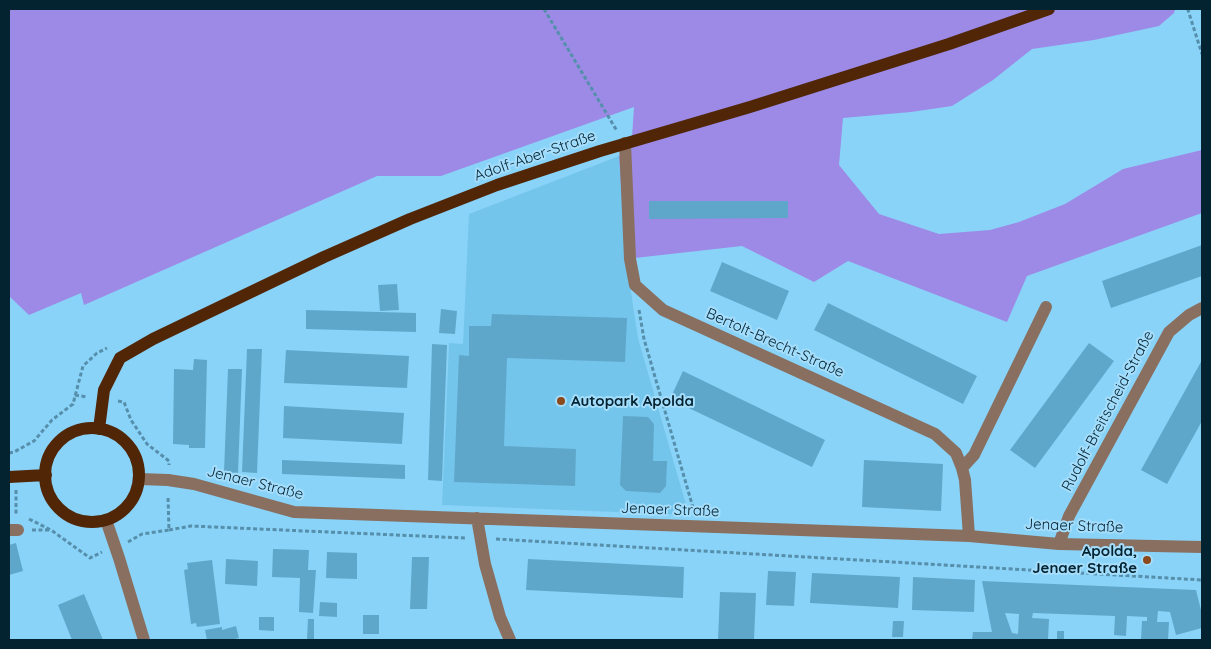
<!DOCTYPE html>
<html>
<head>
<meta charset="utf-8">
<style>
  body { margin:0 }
  #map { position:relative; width:1211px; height:649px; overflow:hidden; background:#8ad3f8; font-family:Quicksand,sans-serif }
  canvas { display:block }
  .frame { position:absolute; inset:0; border:10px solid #042331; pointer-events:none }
</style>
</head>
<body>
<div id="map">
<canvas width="1211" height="649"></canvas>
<div class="frame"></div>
</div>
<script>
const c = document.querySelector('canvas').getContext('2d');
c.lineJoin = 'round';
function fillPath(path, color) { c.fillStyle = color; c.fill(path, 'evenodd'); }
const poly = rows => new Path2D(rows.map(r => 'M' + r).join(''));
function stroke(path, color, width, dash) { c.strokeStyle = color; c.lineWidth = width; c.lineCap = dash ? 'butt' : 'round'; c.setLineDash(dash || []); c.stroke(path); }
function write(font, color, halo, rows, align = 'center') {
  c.font = font + ' Quicksand,sans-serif'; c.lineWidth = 4; c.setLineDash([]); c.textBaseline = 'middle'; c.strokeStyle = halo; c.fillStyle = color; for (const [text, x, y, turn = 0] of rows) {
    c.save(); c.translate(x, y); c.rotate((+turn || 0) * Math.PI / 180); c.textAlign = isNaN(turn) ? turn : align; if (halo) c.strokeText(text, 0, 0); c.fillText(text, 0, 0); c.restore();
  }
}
fillPath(poly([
  [619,156,626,259,638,338,689,515,442,505,449,343,463,344,469,214]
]), '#74c5ec');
fillPath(poly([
  [9,9,1175,9,1174,13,1159,26,1094,40,1032,49,993,80,952,106,911,112,843,118,839,165,879,214,939,234,990,230,1019,222,1065,204,1123,169,1202,150,1202,213,1027,276,1007,322,848,261,814,282,742,246,626,259,619,156,631,152,634,107,441,176,377,176,84,305,81,293,29,315,9,296]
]), '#9c8ae6');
fillPath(poly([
  [649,201,788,201,788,218,649,219],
  [1202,245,1202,276,1111,308,1102,281],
  [722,262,789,291,777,320,710,291],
  [397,284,399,310,380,311,378,285],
  [828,303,977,376,963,404,814,330],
  [441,309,457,311,455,334,439,333],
  [306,310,416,313,416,332,306,329],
  [492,314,627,318,625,362,507,358,504,446,576,449,575,486,454,482,459,355,469,356,469,326,491,326],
  [1089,343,1114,361,1035,468,1010,450],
  [432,344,447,345,442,481,428,480],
  [247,349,262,349,257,473,242,472],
  [286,350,409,356,407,388,284,383],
  [194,359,207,360,205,448,189,448,189,445,173,444,174,369,193,370],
  [1202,360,1202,421,1167,484,1141,470],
  [228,369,242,369,238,473,224,472],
  [683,371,825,440,812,467,670,399],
  [284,406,404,413,402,444,283,438],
  [623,416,648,417,654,424,653,461,667,461,666,486,660,493,626,491,620,485],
  [282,460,405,465,405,479,282,474],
  [864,460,943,464,941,511,862,507],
  [16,543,23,571,9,575,9,545],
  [273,549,309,550,308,570,316,570,313,613,299,612,300,578,272,577],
  [327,552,357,553,357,579,326,578],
  [412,557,429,557,427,609,410,609],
  [226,559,258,561,257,586,225,584],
  [528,559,684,567,683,598,526,590],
  [212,560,220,624,197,627,196,623,191,624,184,570,188,569,187,563],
  [768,571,796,572,794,606,766,605],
  [812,573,900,577,898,608,810,603],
  [913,577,975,580,974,612,912,610],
  [982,581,1196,590,1202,614,1202,628,1176,635,1170,612,1158,611,1157,622,1169,622,1168,640,1141,640,1142,621,1147,621,1147,617,1127,616,1126,636,1114,635,1115,616,1033,613,1032,618,1049,619,1048,640,994,640,994,639,972,640,973,632,992,632],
  [1005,613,1019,614,1018,634,1012,633],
  [720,592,756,593,754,640,718,640],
  [84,594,103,640,72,640,58,605],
  [320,602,337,603,337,617,319,616],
  [363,615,379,615,379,634,363,634],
  [259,617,274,617,274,631,259,630],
  [308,619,314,619,314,639,307,639],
  [893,621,904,621,903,637,892,637],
  [236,626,239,638,231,640,207,640,205,630,222,627,222,630],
  [1057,631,1064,631,1064,640,1057,640]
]), '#5fa7ca');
stroke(poly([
  [544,9,617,131],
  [1189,9,1188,10,1202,54],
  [639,310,644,339,694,511],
  [75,395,87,397],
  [118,401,124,402,131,420,147,444,169,461,169,465],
  [9,453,14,452,34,441,52,420,73,404,83,366,97,353,107,348],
  [16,490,16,514],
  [29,519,51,530,90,558,102,552],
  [32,530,51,530],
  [169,530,191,526,465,538],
  [496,539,1202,580],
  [128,542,142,534,169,530,168,496]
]), '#568fab', 3, [4, 2.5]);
stroke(poly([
  [625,143,630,259,635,285,663,310,935,434,956,453,962,468,965,480,969,536],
  [962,468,974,455,1046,307],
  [139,479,168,480,194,484,294,512,969,536,1059,544,1202,547],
  [477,518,485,564,500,617,510,640],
  [106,520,119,558,144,640],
  [9,530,18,530],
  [1059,544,1069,516,1169,332,1189,315,1202,308]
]), '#896f60', 12);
stroke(poly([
  '45 475a47 47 0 1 1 94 0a47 47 0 1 1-94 0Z',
  [99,429,104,390,120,358,153,339,324,257,410,219,497,185,600,151,750,107,949,44,1049,9],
  [9,477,46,475]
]), '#512607', 12);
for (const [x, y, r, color] of [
  [561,401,5,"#8c491b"],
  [1147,560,5,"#8c491b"]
]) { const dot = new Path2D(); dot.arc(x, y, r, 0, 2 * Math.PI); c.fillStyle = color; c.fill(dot); stroke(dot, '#a5defc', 2); }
write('15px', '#042331', '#a5defc', [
  ["Adolf-Aber-Straße",535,156,-19],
  ["Bertolt-Brecht-Straße",775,343,24],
  ["Rudolf-Breitscheid-Straße",1108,411,-62],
  ["Jenaer Straße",255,483,14],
  ["Jenaer Straße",670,510,2],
  ["Jenaer Straße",1074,526,2]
]);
write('bold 15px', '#042331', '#a5defc', [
  ["Autopark Apolda",571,401],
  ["Apolda,",1137,551,"right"],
  ["Jenaer Straße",1137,568,"right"]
], 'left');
</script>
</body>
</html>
